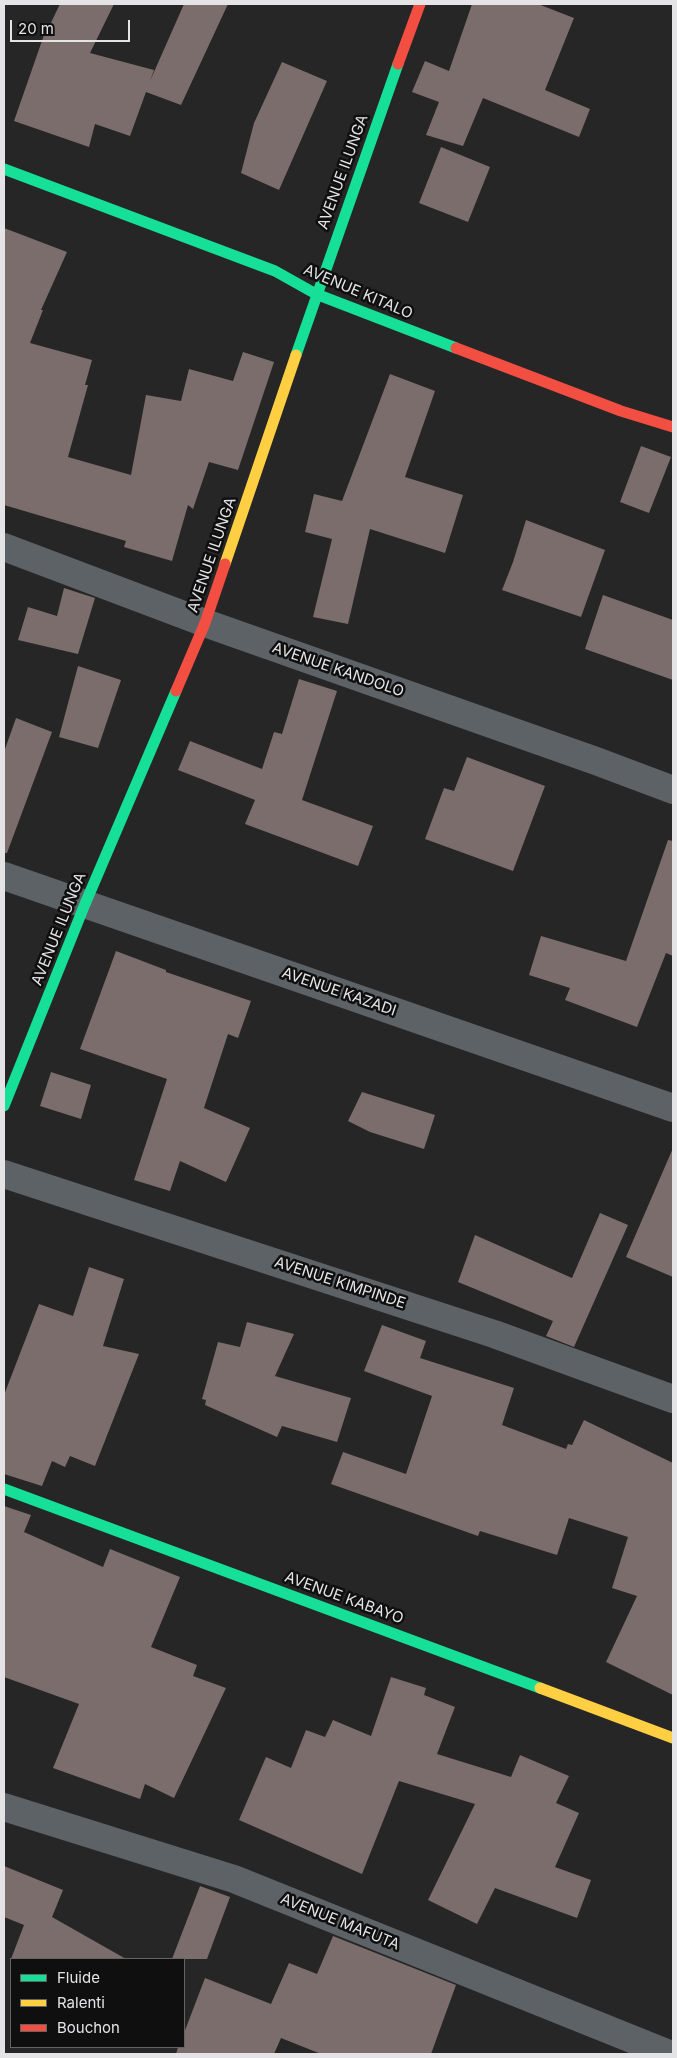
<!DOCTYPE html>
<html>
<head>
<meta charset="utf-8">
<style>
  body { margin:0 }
  #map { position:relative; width:677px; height:2058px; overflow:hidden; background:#262626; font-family:Inter,sans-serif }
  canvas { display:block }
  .frame { position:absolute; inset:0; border:5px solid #e4e3e5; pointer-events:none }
  .legend { position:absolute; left:10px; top:1958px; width:175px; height:90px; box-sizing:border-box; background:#0f0f10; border:1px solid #646465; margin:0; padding:6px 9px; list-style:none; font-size:15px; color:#e4e3e5 }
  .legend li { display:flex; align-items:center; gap:10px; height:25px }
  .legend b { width:25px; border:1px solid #646465 }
  .scale { position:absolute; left:10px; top:20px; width:120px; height:22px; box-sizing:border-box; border:2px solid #e4e3e5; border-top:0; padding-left:6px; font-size:15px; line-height:18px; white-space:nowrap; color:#e4e3e5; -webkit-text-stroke:4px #0f0f10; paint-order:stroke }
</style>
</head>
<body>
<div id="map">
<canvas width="677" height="2058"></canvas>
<div class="frame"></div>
<ul class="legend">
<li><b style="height:6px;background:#16e098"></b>Fluide</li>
<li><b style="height:6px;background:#ffcf43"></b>Ralenti</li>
<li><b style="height:6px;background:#f24e42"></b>Bouchon</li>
</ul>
<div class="scale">20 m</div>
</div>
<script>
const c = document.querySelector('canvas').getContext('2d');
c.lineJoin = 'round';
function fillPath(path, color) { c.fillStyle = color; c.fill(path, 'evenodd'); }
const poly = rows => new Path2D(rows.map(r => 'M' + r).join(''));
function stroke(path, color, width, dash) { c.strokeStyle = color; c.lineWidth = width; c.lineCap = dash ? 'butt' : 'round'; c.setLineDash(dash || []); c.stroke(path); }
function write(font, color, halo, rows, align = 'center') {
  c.font = font + ' Inter,sans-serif'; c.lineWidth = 5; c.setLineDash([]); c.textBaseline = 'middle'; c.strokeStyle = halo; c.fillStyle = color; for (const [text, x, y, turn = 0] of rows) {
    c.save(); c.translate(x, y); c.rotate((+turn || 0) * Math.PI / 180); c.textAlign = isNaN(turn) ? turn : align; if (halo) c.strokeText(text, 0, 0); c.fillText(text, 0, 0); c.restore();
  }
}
fillPath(poly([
  [60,4,114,4,90,53,154,70,150,81,184,4,228,4,181,105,146,92,130,136,95,124,89,147,14,121,44,35,45,35],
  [472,4,538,4,574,18,545,90,590,109,579,137,483,98,463,146,426,135,439,102,412,92,425,61,449,71],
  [282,62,327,81,279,190,241,173,254,123],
  [441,147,490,167,468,222,419,203],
  [4,228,67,252,41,310,43,310,30,343,92,360,85,385,88,385,68,457,131,475,146,395,181,401,189,369,233,381,243,352,274,362,238,470,209,462,193,509,188,505,172,561,124,547,126,541,4,505],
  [390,374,435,391,405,477,463,495,445,553,370,529,348,624,313,617,332,539,305,532,314,494,342,501],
  [641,446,671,457,649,513,620,502],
  [526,520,605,550,581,617,502,590,513,562],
  [64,588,95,598,78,654,18,640,28,607,57,616],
  [603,595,673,620,673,680,585,649],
  [78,666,121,680,98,748,59,737],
  [299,679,337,691,302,800,373,826,358,866,245,824,255,800,178,770,190,741,262,769,274,732,282,734],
  [16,718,52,732,7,853,4,853,4,752],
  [467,757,545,786,513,871,425,839,444,788,454,791],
  [668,840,673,841,673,956,666,953,637,1027,565,1000,570,988,529,975,541,936,626,961],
  [116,951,166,970,166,972,251,1001,238,1038,228,1034,204,1108,250,1128,226,1182,180,1161,170,1191,134,1180,167,1079,80,1049],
  [51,1072,91,1085,81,1119,40,1106],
  [362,1092,435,1115,424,1149,370,1132,348,1121],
  [673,1148,673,1277,626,1257],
  [600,1213,628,1225,574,1347,546,1336,553,1321,458,1282,475,1235,572,1278],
  [89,1267,124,1279,103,1346,139,1354,95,1466,70,1456,65,1467,52,1461,42,1486,4,1474,4,1395,39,1304,73,1316],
  [247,1322,294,1334,275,1376,351,1398,337,1442,282,1426,277,1437,205,1405,206,1400,202,1399,218,1342,240,1347],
  [382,1325,426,1341,420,1358,514,1388,502,1425,566,1449,568,1444,572,1445,584,1420,673,1463,673,1695,606,1662,637,1596,612,1588,628,1537,569,1518,557,1555,480,1531,478,1536,331,1484,343,1452,406,1474,432,1396,364,1371],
  [4,1506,31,1515,24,1532,103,1567,110,1549,180,1577,151,1647,197,1665,193,1676,226,1688,174,1798,145,1784,140,1799,53,1768,79,1704,4,1677],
  [391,1677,426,1688,424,1695,455,1707,437,1754,511,1777,520,1755,569,1776,556,1803,579,1813,555,1867,591,1880,577,1918,495,1888,477,1924,428,1900,475,1804,399,1781,362,1874,239,1820,266,1757,291,1768,306,1730,325,1737,333,1720,371,1736],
  [4,1866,63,1890,52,1917,126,1959,11,1959,24,1925,4,1917],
  [200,1886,230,1897,207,1959,172,1959],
  [333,1936,456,1985,431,2054,321,2054,281,2038,274,2054,176,2054,178,2047,184,2047,184,2033,205,1978,271,2004,289,1963,317,1974]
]), '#7a6d6b');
stroke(poly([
  [4,547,205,623,596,761,673,790],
  [4,876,673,1108],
  [4,1174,494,1334,673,1399],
  [4,1807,234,1879,669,2054]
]), '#5d6267', 28);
stroke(poly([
  [4,169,275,271,316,294,456,348],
  [296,355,398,64],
  [4,1106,85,904,176,691],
  [4,1489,540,1688]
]), '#16e098', 11);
stroke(poly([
  [225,564,296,355],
  [540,1688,673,1738]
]), '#ffcf43', 11);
stroke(poly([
  [398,64,420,4],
  [456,348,621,411,673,427],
  [176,691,205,623,225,564]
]), '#f24e42', 11);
write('15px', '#e4e3e5', '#0f0f10', [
  ["AVENUE ILUNGA",343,172,-70],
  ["AVENUE KITALO",358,292,23],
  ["AVENUE ILUNGA",212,555,-71],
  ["AVENUE KANDOLO",338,670,19],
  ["AVENUE ILUNGA",59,929,-68],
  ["AVENUE KAZADI",339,992,19],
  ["AVENUE KIMPINDE",340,1283,18],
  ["AVENUE KABAYO",344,1598,20],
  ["AVENUE MAFUTA",340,1922,22]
]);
</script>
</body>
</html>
